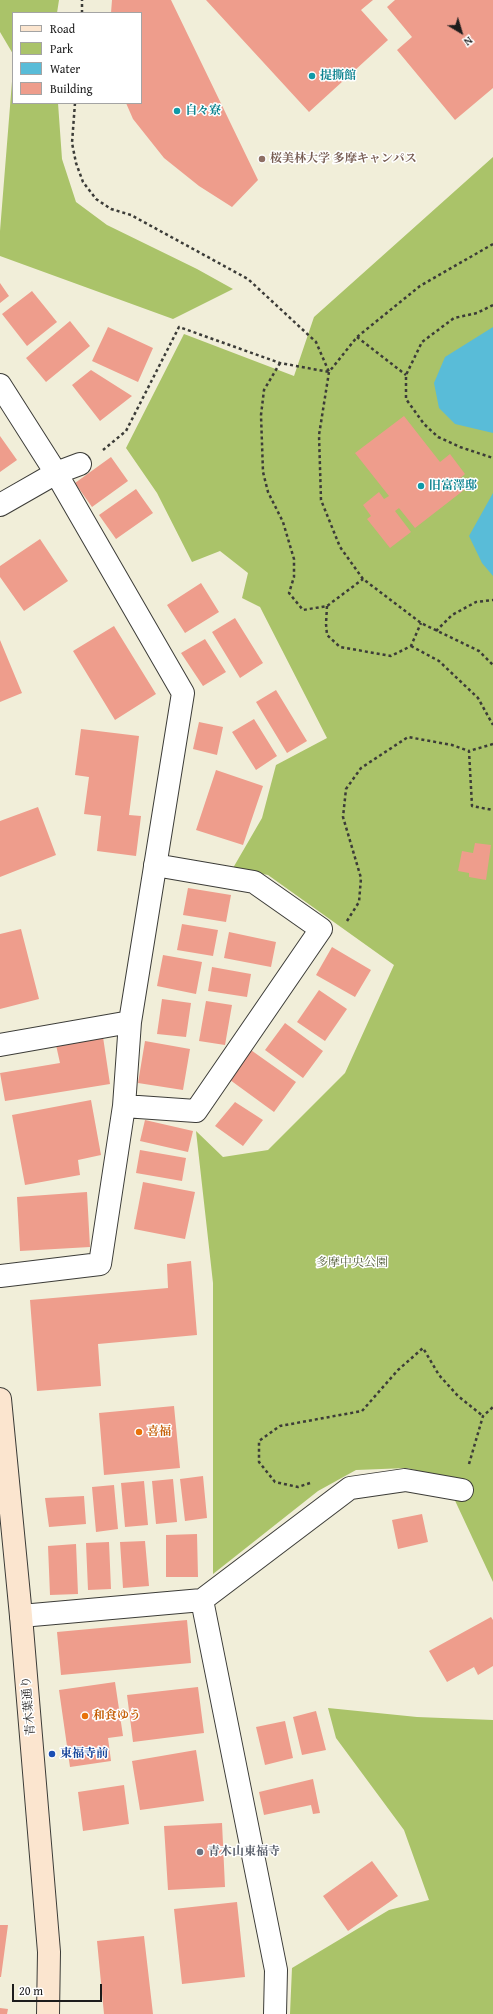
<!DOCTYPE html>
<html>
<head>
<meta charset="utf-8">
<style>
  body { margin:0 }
  #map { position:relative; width:493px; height:2014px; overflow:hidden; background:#f1eed9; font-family:"Gentium Book Plus",serif }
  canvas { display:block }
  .legend { position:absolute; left:12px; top:12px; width:130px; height:92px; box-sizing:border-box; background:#fff; border:1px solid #a4a4a4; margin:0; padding:5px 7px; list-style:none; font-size:12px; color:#1c1c1c }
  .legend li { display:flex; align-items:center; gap:8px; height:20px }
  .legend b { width:20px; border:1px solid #a4a4a4 }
  .north { position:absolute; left:441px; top:12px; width:40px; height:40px; -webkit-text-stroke:3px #fff; paint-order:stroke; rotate:142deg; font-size:11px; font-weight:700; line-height:16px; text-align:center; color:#1c1c1c }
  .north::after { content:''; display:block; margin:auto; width:14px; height:18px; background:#1c1c1c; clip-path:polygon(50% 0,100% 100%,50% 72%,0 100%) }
  .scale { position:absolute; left:12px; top:1984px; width:90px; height:18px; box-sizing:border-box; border:2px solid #1c1c1c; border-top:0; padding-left:5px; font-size:12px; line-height:14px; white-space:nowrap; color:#1c1c1c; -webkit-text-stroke:3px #fff; paint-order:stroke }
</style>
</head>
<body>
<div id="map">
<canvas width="493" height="2014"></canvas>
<ul class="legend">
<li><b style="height:5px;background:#fbe5cf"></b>Road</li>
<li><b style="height:11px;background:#aac369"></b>Park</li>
<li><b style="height:11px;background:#59bcd8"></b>Water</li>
<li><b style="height:11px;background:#ee9d8c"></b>Building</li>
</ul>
<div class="north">N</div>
<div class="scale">20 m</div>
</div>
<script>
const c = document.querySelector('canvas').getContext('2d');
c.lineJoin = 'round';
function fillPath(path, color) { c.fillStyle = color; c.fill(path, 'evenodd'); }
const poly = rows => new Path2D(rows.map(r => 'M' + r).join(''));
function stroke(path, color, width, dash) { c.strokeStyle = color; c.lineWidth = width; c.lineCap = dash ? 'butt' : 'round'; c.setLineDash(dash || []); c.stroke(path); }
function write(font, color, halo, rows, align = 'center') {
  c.font = font + ' "Gentium Book Plus","Noto Serif JP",serif'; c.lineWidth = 3; c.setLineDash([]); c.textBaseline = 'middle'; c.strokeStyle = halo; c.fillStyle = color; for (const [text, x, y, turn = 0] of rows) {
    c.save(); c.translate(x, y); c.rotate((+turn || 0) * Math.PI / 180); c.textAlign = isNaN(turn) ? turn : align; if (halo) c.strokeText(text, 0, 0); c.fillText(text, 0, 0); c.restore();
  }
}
fillPath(poly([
  [0,0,59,0,57,13,13,13,13,54,0,32],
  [13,69,13,103,58,103,62,159,76,202,107,225,197,269,233,289,173,319,0,256,0,231],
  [493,157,493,1582,444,1477,407,1468,356,1470,318,1491,213,1574,213,1283,196,1131,223,1157,268,1150,345,1073,394,965,268,875,233,868,262,818,276,765,327,738,260,607,242,598,248,573,220,551,192,562,157,493,126,448,184,334,294,376,314,317],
  [328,1708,417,1717,493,1720,493,2014,290,2014,292,1968,389,1910,429,1900,404,1830,336,1738]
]), '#aac369');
fillPath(poly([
  [493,327,493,433,455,424,439,408,434,383,445,357],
  [493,493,493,576,482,563,469,536]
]), '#59bcd8');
fillPath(poly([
  [112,0,171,0,258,180,232,207,199,186,164,158,133,119,126,103,141,103,141,13,111,13],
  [206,0,373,0,361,10,388,40,309,112],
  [395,0,493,0,493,88,455,120,397,50,412,37,387,7],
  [0,283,9,296,0,303],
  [32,291,57,322,27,346,2,314],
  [70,321,90,346,46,382,26,358],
  [108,327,153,348,138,382,92,361],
  [91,370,132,396,100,421,72,385],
  [404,416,440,462,450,454,465,474,457,481,464,490,415,528,399,508,395,511,411,532,390,548,367,519,371,516,363,505,379,492,384,499,389,496,355,453],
  [0,436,17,460,0,472],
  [111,457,128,481,92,507,75,483],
  [136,489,153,513,116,539,99,515],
  [40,539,68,581,24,611,0,577,0,566],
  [201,583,219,612,185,633,167,605],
  [235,618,263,663,240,678,212,632],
  [114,626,156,694,115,720,73,651],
  [205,639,226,672,203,686,181,653],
  [0,640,22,693,0,702],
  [276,690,307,741,287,753,256,702],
  [254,719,277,756,256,770,232,732],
  [199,722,223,727,217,755,193,749],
  [81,729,139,736,129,815,141,816,136,856,97,851,101,816,84,814,89,777,75,775],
  [216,770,263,786,243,845,196,830],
  [38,807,56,855,0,877,0,821],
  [475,843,491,845,486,880,469,877,469,873,458,871,462,851,473,853],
  [188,888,231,895,226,922,183,915],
  [182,924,218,930,213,956,177,950],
  [21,929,39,999,0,1009,0,934],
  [229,932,276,942,271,967,224,958],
  [332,947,371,970,355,997,316,975],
  [163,955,202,962,196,994,157,986],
  [212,967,251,974,247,997,208,991],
  [319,990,347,1009,325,1041,297,1022],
  [162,999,191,1003,186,1037,157,1034],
  [206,1001,232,1005,225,1045,199,1041],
  [285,1023,323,1051,303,1078,265,1050],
  [103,1037,110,1084,5,1101,0,1073,60,1063,56,1045],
  [145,1041,190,1049,183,1090,138,1083],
  [248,1048,296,1082,274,1112,226,1077],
  [91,1100,101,1155,78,1160,80,1175,25,1185,12,1115],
  [235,1102,263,1120,243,1146,215,1126],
  [145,1120,193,1131,188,1152,140,1141],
  [140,1150,186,1158,182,1181,136,1173],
  [143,1182,195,1192,185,1239,134,1229],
  [87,1192,90,1247,20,1251,17,1197],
  [191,1261,197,1335,98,1344,101,1386,37,1391,30,1300,168,1288,167,1264],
  [174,1406,180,1468,104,1475,99,1413],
  [203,1476,207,1518,185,1521,180,1479],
  [173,1479,177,1522,156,1524,152,1481],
  [144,1481,148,1525,125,1527,121,1483],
  [114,1485,118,1529,96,1532,92,1487],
  [84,1496,86,1524,49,1527,45,1498],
  [422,1514,428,1542,398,1549,392,1520],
  [197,1534,198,1577,166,1577,166,1535],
  [145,1541,149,1586,123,1588,120,1542],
  [109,1542,111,1589,88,1590,86,1543],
  [76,1544,78,1594,50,1595,48,1546],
  [491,1617,493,1620,493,1666,478,1675,474,1667,447,1682,429,1651],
  [187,1620,191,1663,61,1675,57,1632],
  [115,1682,123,1736,108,1738,111,1761,70,1767,59,1690],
  [198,1687,204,1733,133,1742,127,1695],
  [316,1711,326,1750,302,1755,293,1717],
  [285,1721,293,1758,265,1765,256,1727],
  [196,1750,204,1801,140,1810,132,1761],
  [313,1779,320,1813,313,1814,311,1805,264,1815,259,1792],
  [124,1785,129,1824,83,1831,78,1792],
  [222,1823,225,1887,168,1890,164,1826],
  [372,1861,398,1896,348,1931,323,1896],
  [237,1902,245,1977,182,1984,174,1909],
  [0,1925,8,1925,1,1977,0,1977],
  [144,1936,153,2014,104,2014,97,1941],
  [0,2008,8,2009,7,2014,0,2014]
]), '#ee9d8c');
const street = poly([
  [0,385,56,473,183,693,130,1022,124,1106,100,1264,0,1276],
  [0,505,56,473,80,464],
  [0,1045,130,1022],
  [124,1106,196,1111,321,929,254,882,155,865],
  [202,1600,276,1970,275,2014],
  [21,1616,202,1600,350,1488,405,1480,462,1490]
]);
const secondary = poly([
  [0,1399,21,1616,49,1952,48,2014]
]);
stroke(street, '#3c3c38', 24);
stroke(secondary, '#3c3c38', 24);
stroke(poly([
  [82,13,82,0],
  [75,103,72,143,76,163,83,182,96,199,111,209,131,215,248,279,316,342,329,372],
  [493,244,420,286,357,337,329,372,319,435,321,500,340,547,363,579,421,623,479,651,493,665],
  [493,305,477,313,454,318,422,342,406,375,406,399,424,424,438,437,460,447,493,458],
  [357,337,406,375],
  [280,363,264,390,261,415,263,472,268,492,283,522,294,559,294,577,289,593,303,610,327,606,363,579],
  [103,450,126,431,179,327,280,363,329,372],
  [327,606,326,624,327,635,340,647,391,656,411,646,421,623],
  [436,631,452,615,476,602,493,600],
  [411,646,439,661,478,698,493,725],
  [493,744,469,751,472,806,493,810],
  [347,921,359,902,361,878,343,817,346,789,361,768,408,737,452,745,469,751],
  [469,1464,483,1416,493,1407],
  [310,1483,298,1487,275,1482,259,1462,259,1441,280,1426,362,1411,398,1370,423,1348,439,1375,458,1396,483,1416]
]), '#3c3c38', 2.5, [3, 3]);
stroke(street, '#fff', 22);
stroke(secondary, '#fbe5cf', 22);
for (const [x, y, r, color] of [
  [312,76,4,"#0f9aa8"],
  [177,111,4,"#0f9aa8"],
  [262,159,4,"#8d6e63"],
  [421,486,4,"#0f9aa8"],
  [139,1432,4,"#e8710a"],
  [85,1716,4,"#e8710a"],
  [52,1754,4,"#1a4fb4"],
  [200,1852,4,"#6b7280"]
]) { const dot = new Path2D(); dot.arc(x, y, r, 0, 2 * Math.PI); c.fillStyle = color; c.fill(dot); stroke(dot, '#fff', 1.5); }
write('bold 12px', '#0d838f', '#fff', [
  ["提撕館",320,76],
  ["自々寮",185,111],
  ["旧富澤邸",429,486]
], 'left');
write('bold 12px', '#785e54', '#fff', [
  ["桜美林大学 多摩キャンパス",270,159]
], 'left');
write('12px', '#555f3b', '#fff', [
  ["多摩中央公園",352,1263]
]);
write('bold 12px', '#c56008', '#fff', [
  ["喜福",147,1432],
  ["和食ゆう",93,1716]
], 'left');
write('12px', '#1c1c1c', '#fff', [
  ["青木葉通り",29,1706,-95]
]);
write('bold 12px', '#164399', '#fff', [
  ["東福寺前",60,1754]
], 'left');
write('bold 12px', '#5b616d', '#fff', [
  ["青木山東福寺",208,1852]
], 'left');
</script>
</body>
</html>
